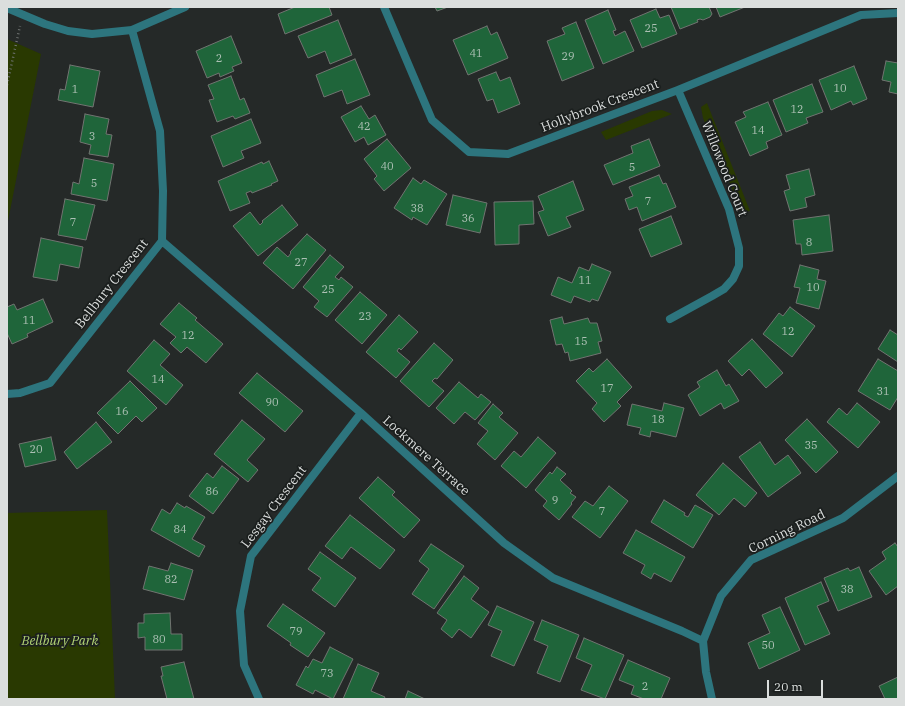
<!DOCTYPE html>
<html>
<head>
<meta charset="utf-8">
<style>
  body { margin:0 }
  #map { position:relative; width:905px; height:706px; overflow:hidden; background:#252928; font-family:"IBM Plex Serif",serif }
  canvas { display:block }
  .frame { position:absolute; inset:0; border:8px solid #dbdedd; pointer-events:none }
  .scale { position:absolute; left:767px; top:680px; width:56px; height:18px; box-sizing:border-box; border:2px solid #dbdedd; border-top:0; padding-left:5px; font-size:12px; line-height:14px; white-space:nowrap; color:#dbdedd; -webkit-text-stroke:3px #1b1f1e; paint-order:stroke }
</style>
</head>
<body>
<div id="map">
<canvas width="905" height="706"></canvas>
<div class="frame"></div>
<div class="scale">20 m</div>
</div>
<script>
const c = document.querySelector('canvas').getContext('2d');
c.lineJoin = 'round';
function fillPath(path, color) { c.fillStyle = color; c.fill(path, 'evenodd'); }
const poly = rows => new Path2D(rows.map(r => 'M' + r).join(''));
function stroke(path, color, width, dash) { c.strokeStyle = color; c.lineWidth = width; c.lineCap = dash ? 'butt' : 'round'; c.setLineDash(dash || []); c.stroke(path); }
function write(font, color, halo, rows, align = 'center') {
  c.font = font + ' "IBM Plex Serif",serif'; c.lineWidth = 3.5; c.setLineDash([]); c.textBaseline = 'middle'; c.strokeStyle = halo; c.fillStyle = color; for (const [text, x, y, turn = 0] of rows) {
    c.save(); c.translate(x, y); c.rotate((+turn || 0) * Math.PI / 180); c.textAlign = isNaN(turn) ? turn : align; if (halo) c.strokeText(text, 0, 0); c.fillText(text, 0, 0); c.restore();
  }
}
fillPath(poly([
  [7,39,41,54,7,226],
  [707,103,750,211,742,213,703,118,701,107],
  [662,110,672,114,606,140,601,132,652,111],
  [107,510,115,699,7,699,7,513]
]), '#293901');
const building = poly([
  [295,7,329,7,332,15,285,34,278,14,295,7],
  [435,7,448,7,437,11,435,7],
  [671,7,709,7,712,14,710,17,703,20,700,19,697,20,698,22,680,29,671,7],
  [716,7,745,7,720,17,716,7],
  [656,9,660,18,669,15,677,34,642,48,630,20,656,9],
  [608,10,616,30,613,31,615,36,625,31,634,51,603,64,585,20,608,10],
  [338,20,352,55,330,64,325,51,308,58,298,36,338,20],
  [576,22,594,68,562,81,547,41,565,34,562,28,576,22],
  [487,26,491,35,497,32,508,58,468,75,453,40,487,26],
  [231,36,242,63,232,67,234,71,220,77,219,73,207,78,196,51,231,36],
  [355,59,370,95,347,104,342,90,324,97,316,75,355,59],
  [886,61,898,63,898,94,889,92,891,82,882,80,886,61],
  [70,65,100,71,93,107,58,100,60,89,65,90,70,65],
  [854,66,867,99,853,105,851,101,831,110,819,80,854,66],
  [496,72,500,81,510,77,520,104,498,113,493,99,487,101,478,79,496,72],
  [231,76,240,100,244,98,250,113,235,119,233,116,217,122,209,100,214,99,208,85,231,76],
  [812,84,823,112,806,118,808,123,786,132,773,100,812,84],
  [768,102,782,135,766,142,768,148,750,156,735,122,746,117,743,112,768,102],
  [361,106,369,119,375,115,386,135,368,145,364,137,355,142,341,117,361,106],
  [85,114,109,119,106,134,112,135,108,157,89,154,91,145,80,142,85,114],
  [251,119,261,143,241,151,244,158,223,167,211,136,251,119],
  [387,139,411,168,384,191,374,179,377,176,364,159,387,139],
  [649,139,660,166,613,185,604,165,633,153,631,146,649,139],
  [84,158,114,164,107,201,71,194,73,182,79,184,84,158],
  [269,161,278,181,271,184,272,185,252,193,251,191,246,193,250,203,230,211,218,181,262,162,263,164,269,161],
  [809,169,815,195,805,198,807,207,790,211,784,191,790,189,786,175,809,169],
  [659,175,663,184,666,183,676,207,642,221,637,207,629,210,625,199,633,196,629,187,659,175],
  [413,178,421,184,424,180,447,194,427,225,413,217,412,220,394,208,413,178],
  [573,181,584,210,566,217,571,227,548,236,538,212,544,210,538,196,573,181],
  [453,195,487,203,480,233,446,225,453,195],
  [65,199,95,205,86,240,58,235,65,199],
  [533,201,534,224,519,225,519,244,495,245,494,202,533,201],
  [282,205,298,225,258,256,233,226,250,212,260,225,263,222,262,221,282,205],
  [829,215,833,251,802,255,801,244,796,244,793,220,829,215],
  [671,216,682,244,651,257,639,229,671,216],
  [307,234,326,250,293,289,263,263,277,247,288,257,291,253,290,252,307,234],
  [41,238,83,247,79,268,60,264,57,281,33,277,41,238],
  [330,255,344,267,335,277,339,280,341,277,353,287,327,317,314,307,319,301,303,287,330,255],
  [592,264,611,272,598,301,592,299,590,302,574,296,571,303,551,295,558,277,572,283,579,267,589,271,592,264],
  [800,265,819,270,817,279,826,281,819,309,796,303,800,288,794,287,800,265],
  [360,292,387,315,362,344,335,320,360,292],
  [43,299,53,322,27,334,28,337,12,344,7,333,7,307,14,304,17,310,43,299],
  [179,303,197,318,195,320,223,344,206,363,187,347,181,353,170,343,176,337,160,324,179,303],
  [790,307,815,326,792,357,763,334,779,313,783,316,790,307],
  [399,315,418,332,401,350,399,348,397,351,410,362,396,378,366,352,399,315],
  [562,317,564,324,588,318,590,323,597,323,602,341,598,342,601,353,570,361,568,352,565,353,562,344,556,345,550,320,562,317],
  [890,330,898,335,898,362,878,349,890,330],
  [752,339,783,373,766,388,749,369,742,376,728,361,752,339],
  [154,340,170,354,160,365,183,385,166,405,127,371,154,340],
  [434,343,453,360,437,379,435,378,432,381,444,391,429,407,400,381,434,343],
  [607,359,632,387,617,402,621,406,604,422,592,409,597,403,576,381,589,368,593,372,607,359],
  [878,359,898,371,898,397,890,410,858,391,878,359],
  [717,370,726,386,729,384,739,401,724,409,721,403,700,416,688,395,700,387,697,382,717,370],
  [257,373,303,411,285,432,239,393,257,373],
  [130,381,157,408,142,422,136,416,118,434,97,413,130,381],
  [459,382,478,398,481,394,491,402,475,420,465,412,454,424,436,408,459,382],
  [664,403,684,408,676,437,651,431,650,437,639,434,641,428,627,425,632,404,662,411,664,403],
  [857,403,880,422,858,448,827,422,839,408,847,415,857,403],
  [493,404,503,413,499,417,518,433,495,460,477,444,488,431,478,423,493,404],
  [807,419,838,452,816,473,785,440,807,419],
  [242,420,265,439,247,460,258,470,248,482,214,454,242,420],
  [96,422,112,442,77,469,64,452,96,422],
  [51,437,56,460,25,467,19,444,51,437],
  [538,437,556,453,526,488,501,466,514,451,521,457,538,437],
  [760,442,775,465,788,455,801,473,768,497,739,457,760,442],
  [723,463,757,493,745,507,734,498,719,515,696,495,723,463],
  [222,466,239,479,213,514,189,496,207,473,213,478,222,466],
  [557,467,566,474,560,480,572,491,570,493,576,497,571,503,572,504,559,520,543,506,547,501,535,490,550,472,552,474,557,467],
  [378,477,395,492,392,495,420,520,404,538,359,498,378,477],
  [609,486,628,501,600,538,572,517,585,501,593,506,609,486],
  [664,500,685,513,684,515,688,517,695,505,713,515,693,548,651,522,664,500],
  [177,503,185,508,186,506,205,517,192,539,205,546,199,557,151,530,162,509,170,514,177,503],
  [350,515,395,550,380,569,351,547,342,559,325,546,350,515],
  [636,530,685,557,671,582,654,573,651,579,641,573,645,565,623,553,636,530],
  [895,543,898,547,898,586,886,595,869,571,886,559,882,552,895,543],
  [431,544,464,566,434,609,412,594,429,569,419,561,431,544],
  [320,552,356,578,335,607,312,590,321,578,308,569,320,552],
  [171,563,193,570,184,600,143,589,149,566,168,571,171,563],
  [859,567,872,597,838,611,824,578,848,568,850,571,859,567],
  [464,576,479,588,471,599,489,612,471,638,459,629,452,638,441,629,447,620,437,613,464,576],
  [821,582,829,601,817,606,830,634,805,645,785,598,821,582],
  [283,604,325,633,308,657,290,645,291,643,267,626,283,604],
  [497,606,534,622,514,666,491,656,502,631,488,625,497,606],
  [780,607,800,650,759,669,748,643,770,633,762,615,780,607],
  [170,613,171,634,182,634,182,650,145,650,145,637,138,638,138,623,144,623,144,614,170,613],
  [542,620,579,635,560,682,537,673,548,646,534,640,542,620],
  [584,638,624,655,605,699,581,690,592,665,576,658,584,638],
  [330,647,353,659,333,699,315,690,313,694,296,685,306,666,308,668,313,659,322,663,330,647],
  [628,660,670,678,661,699,644,699,631,694,634,686,619,680,628,660],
  [184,662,194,699,167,699,161,676,163,676,161,667,184,662],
  [358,664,379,673,371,691,385,697,384,699,343,699,358,664],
  [898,677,898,699,885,699,879,686,898,677],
  [408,691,425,699,405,699,408,691]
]);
fillPath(building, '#1f653a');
stroke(building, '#717471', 1);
stroke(poly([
  [7,85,20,26]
]), '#6e7271', 2.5, [1, 3]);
stroke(poly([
  [384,7,432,120,469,152,508,154,678,90,861,15,898,13],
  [162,241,361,413,504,543,553,578,682,631,703,641],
  [670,319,712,296,724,289,733,279,739,266,739,248,729,209,678,90],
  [7,394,20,393,50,383,162,241,163,191,160,131,132,30],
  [259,699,244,665,240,611,251,556,361,413],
  [712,699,706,672,703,641,721,596,751,560,843,518,898,476]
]), '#2d757e', 8);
stroke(poly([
  [7,8,45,24,68,31,92,34,132,30,185,7]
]), '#2d757e', 8);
write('11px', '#acc0b4', null, [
  ["25",651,29],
  ["41",476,54],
  ["29",568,57],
  ["2",219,59],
  ["10",840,89],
  ["1",75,90],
  ["12",797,110],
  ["42",364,127],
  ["14",758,131],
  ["3",92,137],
  ["40",387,167],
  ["5",632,168],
  ["5",94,184],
  ["7",648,202],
  ["38",417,209],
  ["36",468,219],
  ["7",73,223],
  ["8",809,243],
  ["27",301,263],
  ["11",585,281],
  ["10",813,288],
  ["25",328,290],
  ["23",365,317],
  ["11",29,321],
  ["12",788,332],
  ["12",188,336],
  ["15",581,342],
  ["14",158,380],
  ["17",607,389],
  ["31",883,392],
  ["90",272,403],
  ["16",122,412],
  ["18",658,420],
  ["35",811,446],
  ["20",36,450],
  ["86",212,492],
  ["9",555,501],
  ["7",602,512],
  ["84",180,530],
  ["82",171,580],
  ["38",847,590],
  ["79",296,632],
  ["80",159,640],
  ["50",768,646],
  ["73",327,674],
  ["2",645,687]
]);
write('13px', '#dbdedd', '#1b1f1e', [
  ["Hollybrook Crescent",600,106,-21],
  ["Willowood Court",724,169,68],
  ["Bellbury Crescent",112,284,-52],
  ["Lockmere Terrace",426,456,42],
  ["Lesgay Crescent",274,507,-53],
  ["Corning Road",787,532,-26]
]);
write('italic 13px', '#b3d575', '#1b1f1e', [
  ["Bellbury Park",60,641]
]);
</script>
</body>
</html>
